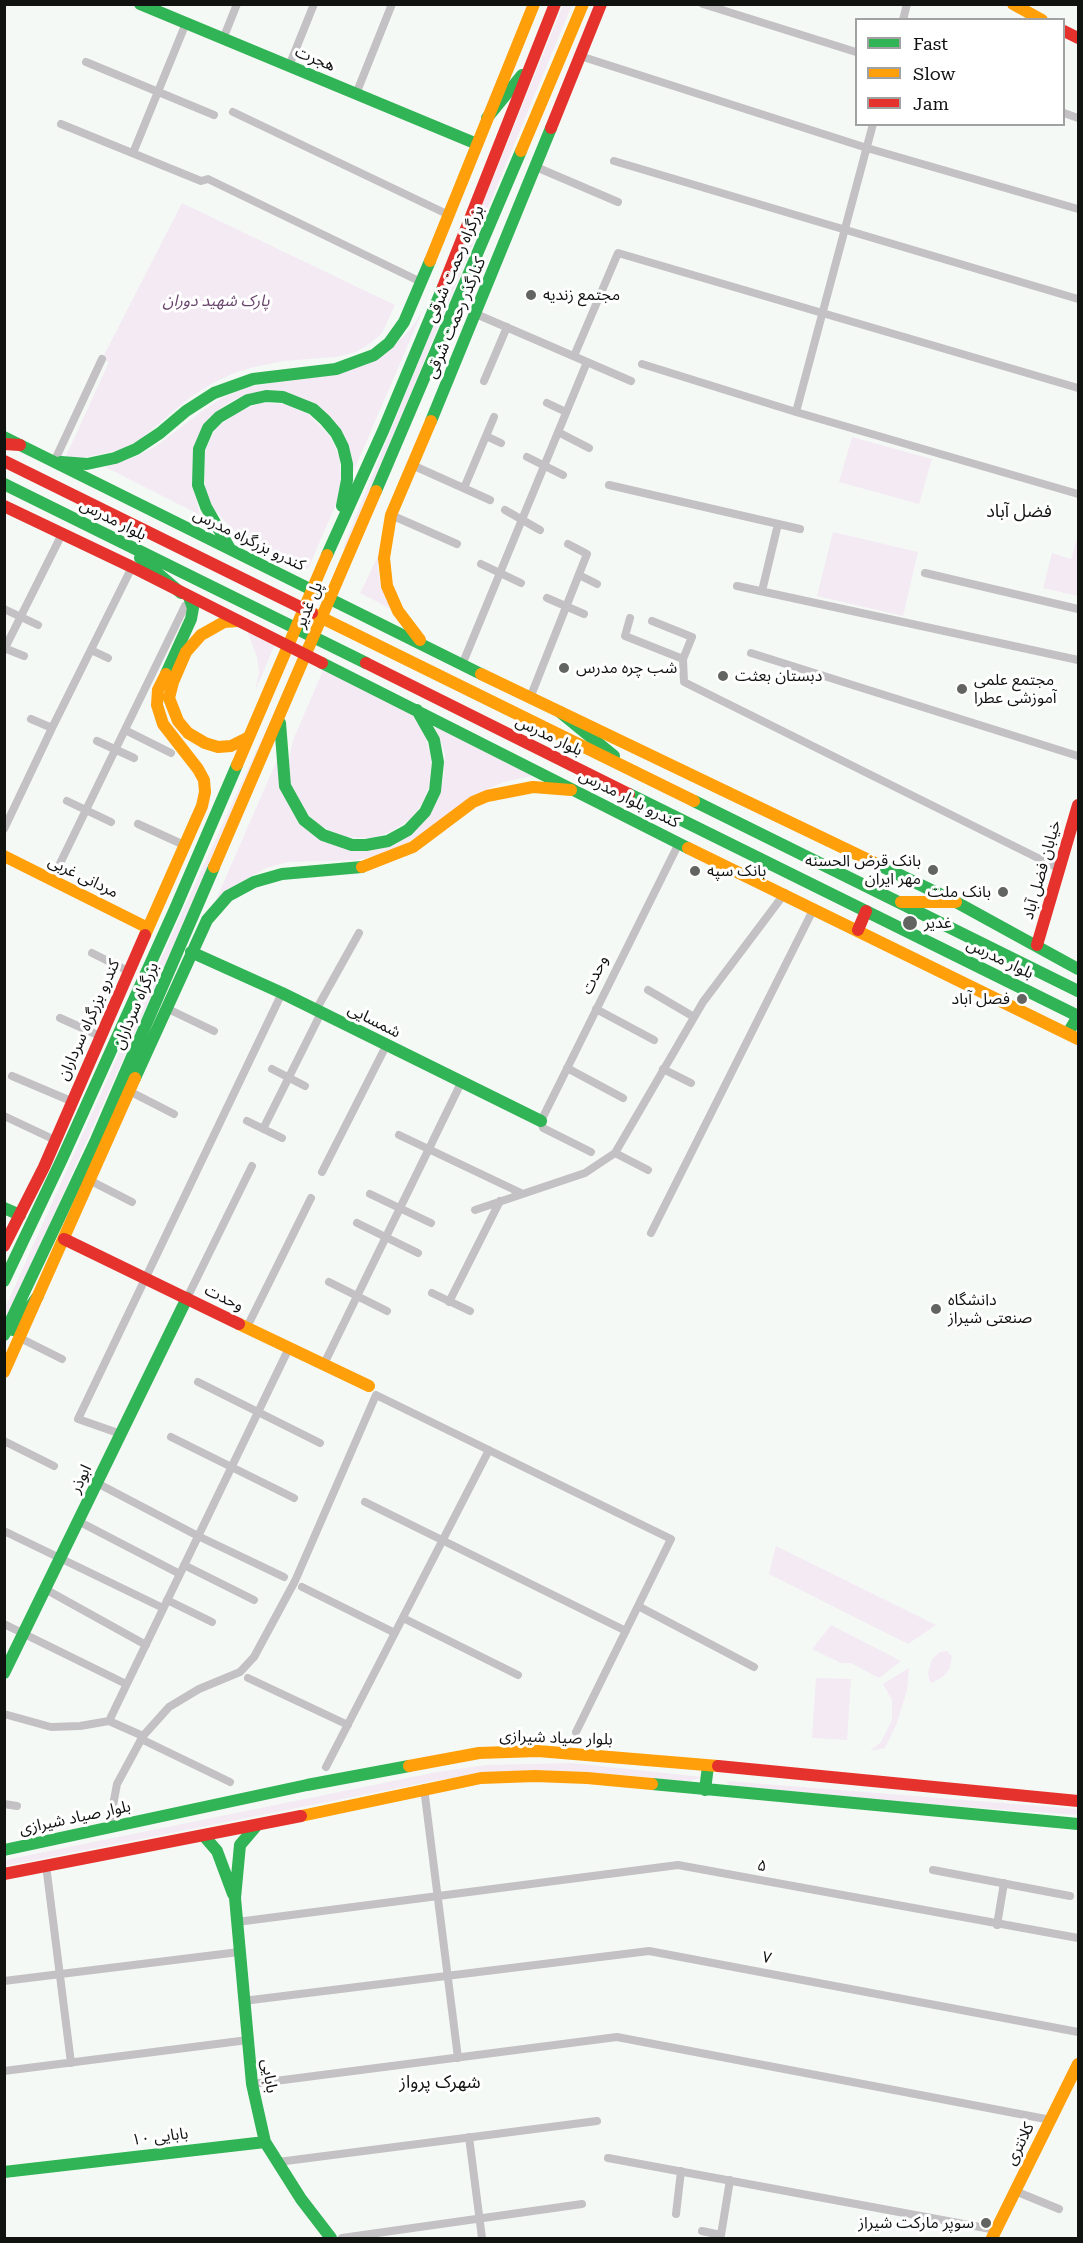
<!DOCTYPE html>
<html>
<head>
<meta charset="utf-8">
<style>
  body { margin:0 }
  #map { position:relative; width:1083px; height:2243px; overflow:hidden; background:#f5f9f5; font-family:"Roboto Serif",serif }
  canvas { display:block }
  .frame { position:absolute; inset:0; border:6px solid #111311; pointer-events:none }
  .legend { position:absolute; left:855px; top:18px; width:210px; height:108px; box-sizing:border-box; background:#fff; border:2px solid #a0a1a0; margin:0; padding:8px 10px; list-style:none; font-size:18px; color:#111311 }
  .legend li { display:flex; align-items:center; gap:12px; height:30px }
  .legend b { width:30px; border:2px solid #a0a1a0 }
</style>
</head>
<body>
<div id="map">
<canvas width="1083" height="2243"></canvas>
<div class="frame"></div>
<ul class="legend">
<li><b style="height:8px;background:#30b455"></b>Fast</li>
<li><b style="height:8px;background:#ff9f0a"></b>Slow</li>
<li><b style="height:8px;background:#e5322d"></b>Jam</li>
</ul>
</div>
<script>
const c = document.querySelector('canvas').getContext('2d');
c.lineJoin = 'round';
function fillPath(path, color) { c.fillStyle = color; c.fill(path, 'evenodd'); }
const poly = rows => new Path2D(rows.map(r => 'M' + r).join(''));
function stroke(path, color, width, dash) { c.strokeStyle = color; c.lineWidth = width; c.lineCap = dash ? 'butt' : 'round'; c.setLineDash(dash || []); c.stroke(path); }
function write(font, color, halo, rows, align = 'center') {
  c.font = font + ' "Roboto Serif","Noto Sans Arabic",serif'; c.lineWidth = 6; c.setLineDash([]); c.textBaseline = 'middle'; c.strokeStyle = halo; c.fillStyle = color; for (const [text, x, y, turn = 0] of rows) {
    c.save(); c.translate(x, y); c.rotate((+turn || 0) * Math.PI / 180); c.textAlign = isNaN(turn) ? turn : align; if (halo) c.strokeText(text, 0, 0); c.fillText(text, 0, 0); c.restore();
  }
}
fillPath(poly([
  [563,5,572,5,346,550,343,548],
  [182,203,395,305,382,333,371,343,356,352,336,357,284,361,254,367,234,373,211,384,188,399,141,439,120,450,77,459,66,456,109,362,102,359],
  [423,310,352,475,316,405,246,395,228,403,216,412,194,489,200,515,105,467,137,456,155,447,202,411,222,398,247,387,343,372,377,359,393,347,412,327],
  [261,403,285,404,308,414,330,436,339,456,341,477,337,502,308,569,233,530,212,507,205,488,205,451,215,429,241,410],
  [852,437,932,459,919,504,839,482],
  [833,532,918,552,903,616,817,596],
  [1078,534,1078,596,1043,588,1052,553,1071,559],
  [381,550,378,566,380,584,393,610,360,593],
  [247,631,275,644,255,692,259,672,257,657],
  [325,666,393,700,413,716,425,735,432,761,430,784,423,803,410,819,392,831,380,836,367,838,346,837,320,826,305,811,291,786,289,760,293,740],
  [287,684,232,815,5,1324,6,1306,174,930],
  [434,723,537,775,504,782,483,791,417,837,387,853,357,860,288,862,266,868,237,885,211,911,277,760,307,830,385,846,443,783,445,754],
  [776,1545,776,1546,936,1625,908,1644,769,1574],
  [831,1625,901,1661,879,1678,851,1663,841,1663,812,1649],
  [947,1651,952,1656,950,1668,944,1676,932,1683,929,1680,928,1672,932,1659,940,1652],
  [909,1668,907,1690,897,1723,885,1748,870,1751,881,1742,892,1720,892,1700,883,1684],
  [816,1678,851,1679,847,1740,812,1738],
  [573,1763,702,1777,687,1782,625,1775,533,1770,483,1773,433,1781,5,1866,5,1860,437,1772,486,1765],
  [727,1781,1078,1809,1078,1815,910,1803,728,1785]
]), '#f3eaf4');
stroke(poly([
  [703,4,856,52],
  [903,20,907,4],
  [223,39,237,4],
  [580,56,867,148,1078,209],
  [86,62,214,115],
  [289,66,314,4],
  [356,94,392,4],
  [233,112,449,215],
  [1064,113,1078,118],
  [61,124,201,181,208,179,421,282],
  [133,153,186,23],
  [614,161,1078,299],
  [536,167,618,202],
  [476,314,631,381],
  [574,356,618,253,1078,388],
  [642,364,796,412,1078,494],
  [484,381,507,327],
  [547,403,566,412],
  [796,412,873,124],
  [558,432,589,448],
  [486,436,501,443],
  [527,457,563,475],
  [54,462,102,359],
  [412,465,490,500],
  [609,485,800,529],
  [464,488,494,417],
  [505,510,540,530],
  [391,515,457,544],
  [481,564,521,583],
  [925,573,1078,609],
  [579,575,597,584],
  [737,586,1078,660],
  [762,591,778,524],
  [547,598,584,614],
  [4,609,38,625],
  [630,618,625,636,683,659],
  [652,621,692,637,683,659,684,682,1060,869],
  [4,648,24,656],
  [4,650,62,534],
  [91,650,108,658],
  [751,653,1078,756],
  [462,665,587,362],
  [530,698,587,554,568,544],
  [31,719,52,728],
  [125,730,171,753],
  [97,741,134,758],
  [67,801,111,822],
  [138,824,184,845],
  [4,829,52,728,132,567],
  [52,880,185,606],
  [92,953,128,971],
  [648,990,694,1017],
  [166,1008,214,1031],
  [596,1009,654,1040],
  [316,1010,359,933],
  [60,1018,100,1036],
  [567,1068,623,1098],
  [272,1069,305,1086],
  [663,1069,691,1083],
  [12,1076,71,1101],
  [129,1091,174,1114],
  [4,1116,55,1140],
  [247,1121,282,1138],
  [263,1129,321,1013],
  [399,1135,521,1193],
  [591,1152,543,1128,541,1121,679,843],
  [615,1153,648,1170],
  [322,1172,386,1046],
  [89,1180,132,1202],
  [370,1194,431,1223],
  [475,1210,585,1173,615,1153,703,1002,785,893],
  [357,1223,418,1253],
  [651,1233,814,908],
  [329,1282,387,1311],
  [432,1293,470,1311],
  [187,1298,252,1166],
  [449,1302,500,1201],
  [247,1327,311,1198],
  [20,1338,62,1359],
  [324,1364,461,1083],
  [198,1382,320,1443],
  [121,1434,78,1419,282,993],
  [171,1437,294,1498],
  [4,1441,54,1466],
  [97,1483,198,1536,284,1577],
  [365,1502,626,1631],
  [78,1521,180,1574],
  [4,1531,163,1608],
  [184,1565,254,1600],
  [302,1587,395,1633],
  [45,1589,146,1645],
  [167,1600,212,1622],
  [638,1606,754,1667],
  [403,1618,518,1675],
  [4,1624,126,1684],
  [248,1678,348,1725],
  [4,1714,51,1727,80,1726,109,1721,143,1736],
  [109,1721,289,1348],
  [141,1739,230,1782],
  [326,1767,489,1450],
  [424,1788,458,2058],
  [4,1804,17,1806],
  [109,1827,117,1784,143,1736,169,1707,199,1689,240,1672,254,1657,295,1581,376,1395,671,1539,576,1732],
  [46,1865,71,2063],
  [933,1870,1070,1896],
  [237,1922,678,1865,1078,1938],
  [997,1925,1004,1883],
  [4,1981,239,1952],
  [243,2001,649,1951,1078,2032],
  [4,2071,248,2040],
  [252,2084,617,2037,1051,2120],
  [469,2137,482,2238],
  [608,2158,996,2230],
  [278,2162,597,2121],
  [1015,2191,1059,2209],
  [676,2214,681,2171],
  [702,2231,721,2235,730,2180],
  [342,2238,582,2204]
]), '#c4c1c4', 8);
stroke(poly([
  [140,4,477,144],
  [487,118,522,75],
  [431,421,551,128],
  [4,437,481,674],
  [61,462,87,464,115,458,136,449,160,433,186,411,214,393,253,379,336,369,374,355,389,343,404,322,430,261],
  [4,484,366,663],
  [376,491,521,151],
  [230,549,206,507,198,485,199,449,208,428,219,417,248,400,266,396,283,397,313,409,325,420,336,433,343,447,347,464,347,480,342,506],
  [327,555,383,431,443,287],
  [140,558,181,593],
  [322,663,688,848],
  [166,674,191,619,193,608,189,597],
  [560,712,614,756],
  [280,723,285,786,304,820,323,835,352,845,366,845,388,841,408,830,425,812,435,791,438,762,434,740,417,710],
  [629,794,1078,1016],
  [694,801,1078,991],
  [877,864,956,902,1078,969],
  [191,952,282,993,541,1121],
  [1068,1033,1078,1016],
  [135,1078,207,920,228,896,254,882,282,874,362,867],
  [4,1208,20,1215],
  [4,1281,62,1159,175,909,237,765],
  [13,1330,38,1296],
  [4,1335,96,1140,214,867],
  [4,1673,187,1298],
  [652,1784,1078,1824],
  [705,1790,708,1766],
  [257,1825,240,1845,235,1898,252,2084,265,2142,301,2199,331,2238],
  [204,1836,217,1851,233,1894],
  [4,1850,307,1785,409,1766],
  [4,2172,265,2142]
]), '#30b455', 12);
stroke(poly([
  [1013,4,1042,20],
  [521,151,583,4],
  [430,261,534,4],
  [312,613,694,801],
  [238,621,224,622,201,635,186,652,173,682,169,698,178,721,188,733,205,743,218,747,231,746,249,737],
  [420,640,398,611,387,586,384,558,391,515,431,421],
  [481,674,877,864],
  [237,765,327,555],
  [688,848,1078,1039],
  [4,856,148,928],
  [214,867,376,491],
  [362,867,413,847,473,802,487,796,533,787,571,790],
  [901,902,956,902],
  [145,935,202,806,205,792,204,780,198,769,163,724,157,705,158,690,166,674],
  [239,1324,369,1386],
  [4,1372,135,1078],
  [409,1766,479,1753,538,1751,718,1766],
  [301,1816,481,1778,535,1776,587,1778,652,1784],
  [992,2238,1078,2064]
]), '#ff9f0a', 12);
stroke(poly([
  [1064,31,1078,38],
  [551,128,601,4],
  [443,287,555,4],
  [4,444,20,445],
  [4,461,312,613],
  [4,506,132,567,322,663],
  [366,663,629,794],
  [858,930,866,911],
  [1037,945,1078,805],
  [64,1239,239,1324],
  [4,1246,44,1167,145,935],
  [718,1766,1078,1801],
  [4,1874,301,1816]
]), '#e5322d', 12);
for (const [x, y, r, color] of [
  [531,295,6,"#616461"],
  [564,668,6,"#616461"],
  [723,676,6,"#616461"],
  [962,689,6,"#616461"],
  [933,870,6,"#616461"],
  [695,871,6,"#616461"],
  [1003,892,6,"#616461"],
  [910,923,8,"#616461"],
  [1022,999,6,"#616461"],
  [936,1309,6,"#616461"],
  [986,2223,6,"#616461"]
]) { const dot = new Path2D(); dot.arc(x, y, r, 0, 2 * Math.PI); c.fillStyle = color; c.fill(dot); stroke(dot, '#fff', 2); }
write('16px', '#111311', '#fff', [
  ["هجرت",315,59,22],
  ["بزرگراه رحمت شرقی",455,264,-67],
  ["کنارگذر رحمت شرقی",456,318,-67],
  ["بلوار مدرس",113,520,27],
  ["کندرو بزرگراه مدرس",249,540,26],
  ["پل غدیر",309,605,-67],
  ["بلوار مدرس",549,736,26],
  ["کندرو بلوار مدرس",629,799,27],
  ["خیابان فضل آباد",1042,870,-74],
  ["مردانی غربی",83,877,26],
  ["بلوار مدرس",1000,959,26],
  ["وحدت",595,975,-64],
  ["بزرگراه سرداران",136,1006,-67],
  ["کندرو بزرگراه سرداران",89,1020,-66],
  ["شمسایی",374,1021,27],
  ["وحدت",224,1298,26],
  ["ابوذر",81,1479,-64],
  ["بلوار صیاد شیرازی",556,1738,2],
  ["بلوار صیاد شیرازی",75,1818,-12],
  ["۵",762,1866,11],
  ["۷",767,1958,11],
  ["بابایی",269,2076,81],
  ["بابایی ۱۰",160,2137,-7],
  ["کلانتری",1020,2144,-63]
]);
write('16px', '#111311', '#fff', [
  ["مجتمع زندیه",543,295],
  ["شب چره مدرس",576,668],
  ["دبستان بعثت",735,676],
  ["مجتمع علمی",974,680],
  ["آموزشی عطرا",974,698],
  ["بانک قرض الحسنه",921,861,"right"],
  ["مهر ایران",921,879,"right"],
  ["بانک سپه",707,871],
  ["بانک ملت",991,892,"right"],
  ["غدیر",924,923],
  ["فصل آباد",1010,999,"right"],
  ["دانشگاه",948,1300],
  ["صنعتی شیراز",948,1318],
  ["سوپر مارکت شیراز",974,2223,"right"]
], 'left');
write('italic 16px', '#6a456e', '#fff', [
  ["پارک شهید دوران",216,301]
]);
write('18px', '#111311', '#fff', [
  ["فضل آباد",1019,512],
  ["شهرک پرواز",440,2083]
]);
</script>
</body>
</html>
